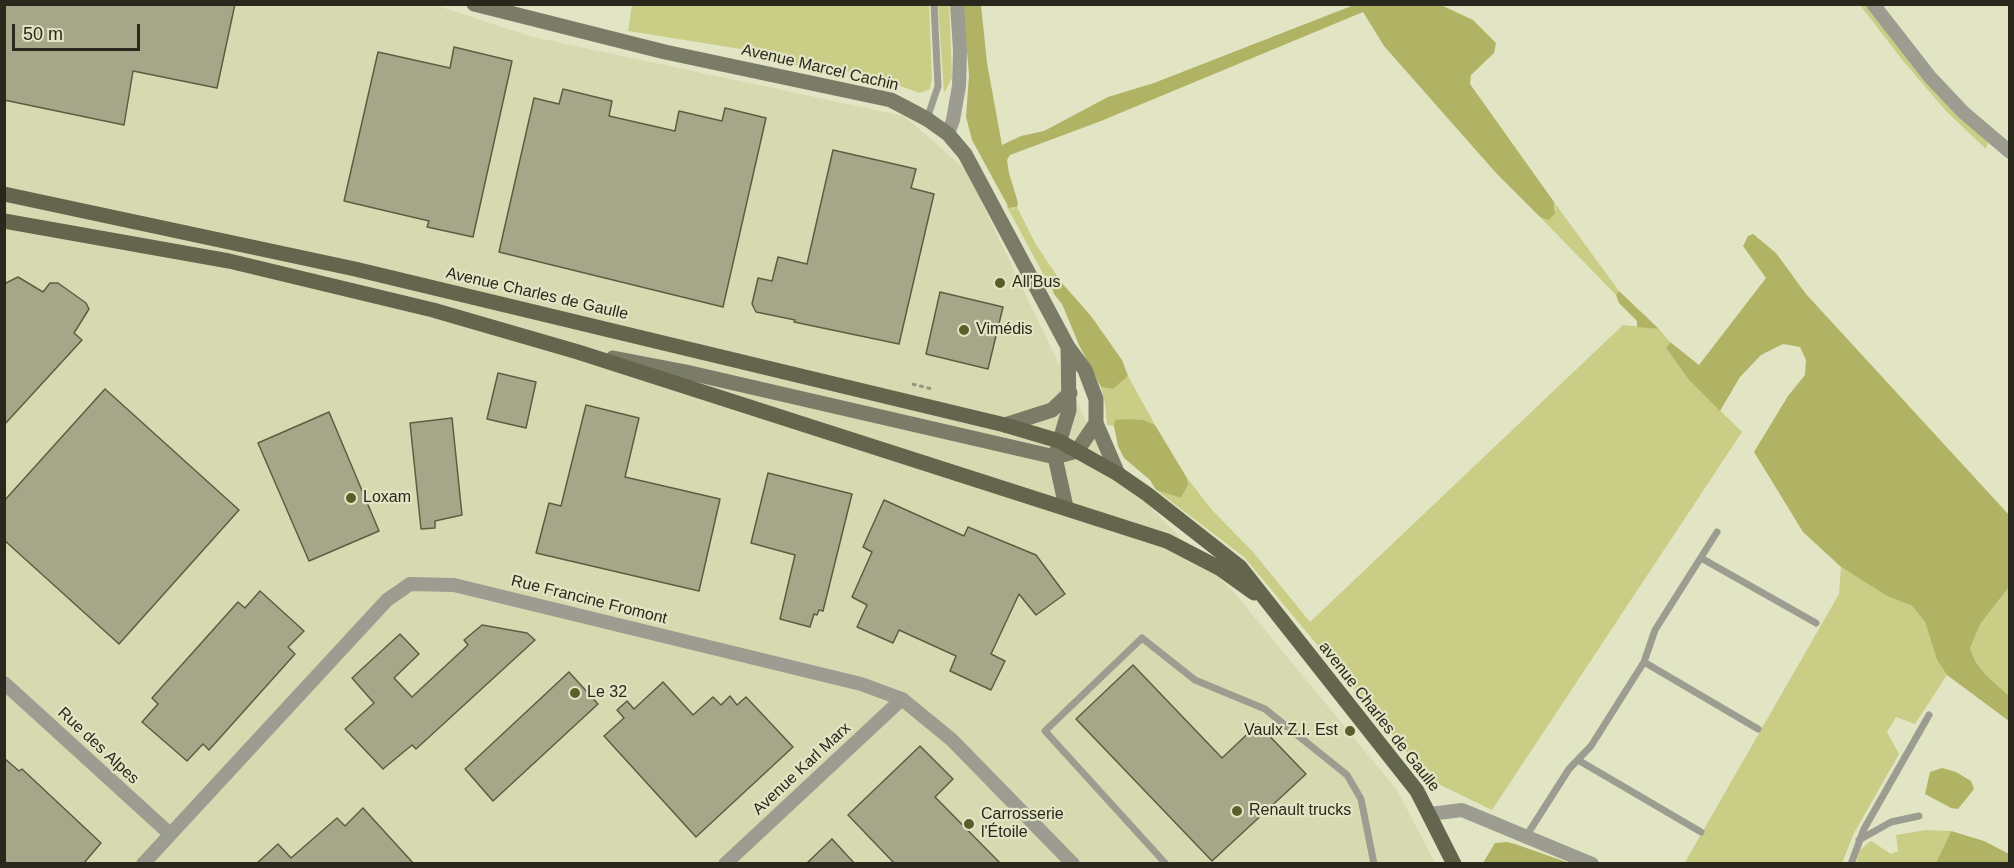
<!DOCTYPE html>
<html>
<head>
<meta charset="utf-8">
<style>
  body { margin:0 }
  #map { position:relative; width:2014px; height:868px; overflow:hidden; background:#e2e5c4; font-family:Arial,sans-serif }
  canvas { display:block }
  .frame { position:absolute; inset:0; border:6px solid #28281c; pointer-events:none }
  .scale { position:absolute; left:12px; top:24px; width:128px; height:27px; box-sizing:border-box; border:3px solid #28281c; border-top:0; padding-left:8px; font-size:18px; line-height:21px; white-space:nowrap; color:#28281c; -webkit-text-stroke:4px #e2e5c4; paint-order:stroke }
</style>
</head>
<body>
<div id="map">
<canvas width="2014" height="868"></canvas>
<div class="frame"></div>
<div class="scale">50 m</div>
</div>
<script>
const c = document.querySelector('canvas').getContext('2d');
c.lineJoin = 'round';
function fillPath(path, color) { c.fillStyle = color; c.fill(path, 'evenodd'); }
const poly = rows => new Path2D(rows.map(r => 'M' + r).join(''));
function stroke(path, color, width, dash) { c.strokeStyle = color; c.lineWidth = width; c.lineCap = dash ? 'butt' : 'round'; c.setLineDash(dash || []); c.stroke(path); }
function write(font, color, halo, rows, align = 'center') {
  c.font = font + ' Arial,sans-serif'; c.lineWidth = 4.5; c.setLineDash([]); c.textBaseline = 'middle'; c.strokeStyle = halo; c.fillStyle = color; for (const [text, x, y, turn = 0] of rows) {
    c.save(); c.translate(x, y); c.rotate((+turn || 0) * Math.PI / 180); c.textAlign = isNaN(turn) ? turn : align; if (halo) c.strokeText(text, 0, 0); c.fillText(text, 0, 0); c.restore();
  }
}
fillPath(poly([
  [5,4,435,5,533,37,904,116,966,170,1105,460,1237,596,1397,790,1435,863,5,864]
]), '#d7dab1');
fillPath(poly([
  [632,5,929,5,932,79,930,89,920,93,863,73,844,71,843,75,801,67,790,63,785,56,628,31],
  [938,5,949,5,950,24,952,78,944,93],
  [1860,5,1869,5,1988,141,1986,149,1946,111,1904,62],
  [1554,202,1619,291,1616,295,1540,217,1549,219,1556,209],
  [1006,205,1013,209,1017,207,1035,243,1061,282,1053,284,1054,294],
  [1623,325,1659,329,1670,342,1666,348,1689,380,1742,432,1492,810,1430,780,1244,557,1156,490,1181,498,1188,485,1187,478,1212,510,1253,552,1310,622],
  [1128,376,1155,425,1144,420,1116,420,1114,426,1107,425,1105,403,1101,387,1113,389],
  [1841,567,1887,596,1912,606,1925,622,1937,660,1947,675,1915,724,1896,717,1887,732,1899,754,1854,833,1842,863,1684,864,1839,594],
  [2009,587,2009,696,1986,675,1975,661,1970,648,1981,623],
  [1926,830,1951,831,1936,863,1856,864,1860,850,1871,841,1891,854,1898,851,1896,835]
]), '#c9cd85');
fillPath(poly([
  [963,5,981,5,987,63,1002,145,1021,136,1044,131,1108,97,1154,83,1354,5,1441,5,1473,20,1496,43,1494,53,1471,75,1470,84,1554,202,1555,213,1549,220,1540,217,1496,173,1384,46,1363,12,1101,121,1010,155,1007,160,1009,173,1018,203,1017,207,1009,208,972,140,966,117,969,75],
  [1753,234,1776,253,1806,294,2009,515,2009,587,1981,623,1970,648,1975,661,1986,675,2009,696,2009,721,1947,675,1937,660,1925,622,1912,606,1887,596,1841,567,1803,532,1754,452,1788,396,1805,375,1806,360,1800,347,1783,344,1761,355,1740,377,1720,411,1689,380,1666,348,1670,342,1699,365,1766,278,1743,246,1748,236],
  [1061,282,1091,316,1122,360,1128,376,1113,389,1101,387,1079,345,1062,304,1054,294,1052,284],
  [1619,291,1659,329,1637,327,1637,321,1619,303,1616,295],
  [1129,419,1144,420,1155,425,1187,478,1188,485,1181,498,1156,490,1150,480,1124,458,1118,446,1114,426,1115,420],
  [1942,768,1956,772,1971,781,1974,789,1958,809,1951,808,1925,794,1930,772],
  [1951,831,1984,841,2009,854,2009,863,1936,863],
  [1507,842,1515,844,1569,863,1483,863,1495,843]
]), '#b0b364');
const building = poly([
  [4,4,235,4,217,88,133,71,124,125,4,100,4,4],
  [454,47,512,61,473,237,427,227,429,221,344,201,378,52,450,68,454,47],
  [563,89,612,101,609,116,675,131,679,111,722,121,725,108,766,118,723,307,499,252,534,98,559,104,563,89],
  [833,150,916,169,911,188,934,194,899,344,794,322,795,320,756,312,752,304,758,278,772,281,778,257,807,264,833,150],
  [18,277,43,292,50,283,58,283,86,303,89,309,74,333,82,340,4,425,4,284,18,277],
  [940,292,1003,307,988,369,926,354,940,292],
  [498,373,536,382,526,428,487,419,498,373],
  [105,389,239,510,119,644,4,540,4,501,105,389],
  [586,405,639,418,625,477,720,499,699,591,536,553,549,503,561,506,586,405],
  [329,412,379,531,309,561,258,443,329,412],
  [452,418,462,515,435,521,435,528,421,529,410,423,452,418],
  [768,473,852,494,823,611,819,610,817,615,814,614,810,627,780,619,795,555,751,543,768,473],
  [884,500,964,536,968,527,1036,555,1065,594,1036,615,1019,594,991,654,1005,661,991,690,950,671,956,656,899,630,893,643,857,627,867,605,852,597,872,552,863,547,884,500],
  [260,591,304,631,288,647,295,654,209,750,203,744,187,761,142,722,158,704,152,698,238,602,245,608,260,591],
  [482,625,527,633,535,640,416,749,412,745,383,769,345,729,374,703,352,678,400,634,419,654,394,678,412,697,468,645,464,640,482,625],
  [1133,665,1222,758,1258,724,1306,774,1212,861,1076,719,1133,665],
  [569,672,598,704,493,801,465,769,569,672],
  [663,682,693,715,713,697,721,705,730,696,737,705,746,697,793,747,696,837,604,736,624,718,617,710,627,701,634,709,663,682],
  [920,746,953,779,935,797,1001,864,895,864,848,815,920,746],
  [4,758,19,771,22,769,101,843,83,864,4,864,4,758],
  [363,808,414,864,256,864,278,844,291,858,337,818,345,826,363,808],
  [832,839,855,864,806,864,832,839]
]);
fillPath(building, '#a4a788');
stroke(building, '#5c5e41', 1.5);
stroke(poly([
  [912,384,932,389]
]), '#93947c', 3, [4.5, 3]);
stroke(poly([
  [927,119,938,86,934,4],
  [1701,558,1816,623],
  [1644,662,1758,729],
  [1578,760,1701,832],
  [1525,838,1569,769,1591,746,1644,662,1655,630,1717,532],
  [1859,840,1891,822,1919,816],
  [1166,864,1045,731,1142,638,1195,680,1265,709,1347,775,1361,799,1374,864],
  [1851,864,1864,829,1929,715]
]), '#9c9d90', 7);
stroke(poly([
  [1873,4,1930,77,1963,112,2010,152],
  [948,134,953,120,959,86,960,51,957,4],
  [4,683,170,834],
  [1430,814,1462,810,1592,864],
  [143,864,387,600,410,584,454,585,861,684,902,699,952,740,1073,864],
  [725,864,902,699]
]), '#9c9d90', 14);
stroke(poly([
  [474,4,665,52,891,100,927,119,948,134,965,154,1068,347,1085,370,1096,399,1096,423,1118,474],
  [613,358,686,372,1055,457,1077,451,1096,423],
  [1005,425,1052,410,1070,393],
  [1066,507,1055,457,1069,410,1068,347]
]), '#7b7c68', 15);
stroke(poly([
  [4,194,355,269,1005,425,1059,441,1118,474,1147,494,1240,567,1417,791,1454,864],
  [4,221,229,261,433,310,578,352,1167,541,1219,568,1254,593]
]), '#63654c', 15);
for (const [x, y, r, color] of [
  [1000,283,6,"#5b5d2a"],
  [964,330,6,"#5b5d2a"],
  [351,498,6,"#5b5d2a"],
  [575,693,6,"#5b5d2a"],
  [1350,731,6,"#5b5d2a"],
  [1237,811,6,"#5b5d2a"],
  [969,824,6,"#5b5d2a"]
]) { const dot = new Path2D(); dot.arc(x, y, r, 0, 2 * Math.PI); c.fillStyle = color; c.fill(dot); stroke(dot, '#e2e5c4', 2); }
write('16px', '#28281c', '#e2e5c4', [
  ["Avenue Marcel Cachin",820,68,13],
  ["Avenue Charles de Gaulle",537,294,13],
  ["Rue Francine Fromont",589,600,14],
  ["avenue Charles de Gaulle",1379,717,52],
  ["Rue des Alpes",98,746,43],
  ["Avenue Karl Marx",802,769,-43]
]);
write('16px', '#28281c', '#e2e5c4', [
  ["All'Bus",1012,283],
  ["Vimédis",976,330],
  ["Loxam",363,498],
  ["Le 32",587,693],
  ["Vaulx Z.I. Est",1338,731,"right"],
  ["Renault trucks",1249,811],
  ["Carrosserie",981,815],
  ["l'Étoile",981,833]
], 'left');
</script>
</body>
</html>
